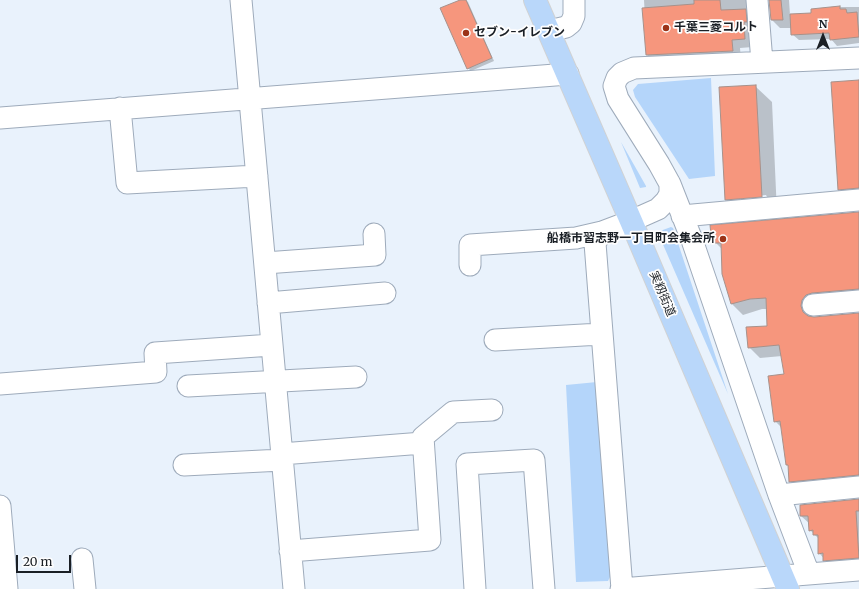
<!DOCTYPE html>
<html>
<head>
<meta charset="utf-8">
<style>
  body { margin:0 }
  #map { position:relative; width:859px; height:589px; overflow:hidden; background:#e9f2fc; font-family:Merriweather,serif }
  canvas { display:block }
  .north { position:absolute; left:803px; top:16px; width:40px; height:40px; -webkit-text-stroke:3px #fefefe; paint-order:stroke; rotate:0deg; font-size:11px; font-weight:700; line-height:16px; text-align:center; color:#1a1f25 }
  .north::after { content:''; display:block; margin:auto; width:14px; height:18px; background:#1a1f25; clip-path:polygon(50% 0,100% 100%,50% 72%,0 100%) }
  .scale { position:absolute; left:16px; top:555px; width:55px; height:18px; box-sizing:border-box; border:2px solid #1a1f25; border-top:0; padding-left:5px; font-size:12px; line-height:14px; white-space:nowrap; color:#1a1f25; -webkit-text-stroke:3px #fefefe; paint-order:stroke }
</style>
</head>
<body>
<div id="map">
<canvas width="859" height="589"></canvas>
<div class="north">N</div>
<div class="scale">20 m</div>
</div>
<script>
const c = document.querySelector('canvas').getContext('2d');
c.lineJoin = 'round';
function fillPath(path, color) { c.fillStyle = color; c.fill(path, 'evenodd'); }
const poly = rows => new Path2D(rows.map(r => 'M' + r).join(''));
function stroke(path, color, width, dash) { c.strokeStyle = color; c.lineWidth = width; c.lineCap = dash ? 'butt' : 'round'; c.setLineDash(dash || []); c.stroke(path); }
function write(font, color, halo, rows, align = 'center') {
  c.font = font + ' Merriweather,"Noto Sans JP",serif'; c.lineWidth = 3.5; c.setLineDash([]); c.textBaseline = 'middle'; c.strokeStyle = halo; c.fillStyle = color; for (const [text, x, y, turn = 0] of rows) {
    c.save(); c.translate(x, y); c.rotate((+turn || 0) * Math.PI / 180); c.textAlign = isNaN(turn) ? turn : align; if (halo) c.strokeText(text, 0, 0); c.fillText(text, 0, 0); c.restore();
  }
}
fillPath(poly([
  [711,78,715,176,689,179,635,97,633,90,638,84],
  [621,142,646,186,646,187,640,188],
  [671,227,673,228,728,394,658,233,660,231],
  [597,382,612,573,608,581,576,582,566,385]
]), '#b4d5fa');
fillPath(poly([
  [462,0,466,0,468,2,494,61,471,71,468,68],
  [644,0,757,0,753,47,740,48,741,59,656,64,647,55],
  [770,0,789,0,790,15,813,13,840,7,859,7,859,43,837,46,831,39,799,40,792,34,792,28,780,28,772,20],
  [859,81,859,199,850,200,839,189],
  [755,86,772,102,777,213,742,216,726,200],
  [766,195,767,197,740,200,740,198],
  [859,213,859,300,813,311,812,318,859,314,859,487,801,492,790,481,789,467,787,464,782,428,775,421,785,375,782,356,760,358,749,347,768,326,767,309,762,309,743,315,732,304,722,249,716,243,716,238,712,234,712,226],
  [859,500,859,569,835,571,819,553,819,539,810,530,810,524,801,516]
]), '#0003');
const building = poly([
  [460,0,466,0,492,58,467,69,440,8,460,0],
  [694,0,720,0,721,10,746,9,747,22,744,22,745,39,732,40,733,51,646,55,642,8,694,4,694,0],
  [769,0,781,0,783,20,771,20,769,0],
  [840,6,840,9,846,9,847,13,857,12,859,37,830,40,829,33,791,35,790,14,811,13,811,9,840,6],
  [859,80,859,188,838,190,831,82,859,80],
  [756,85,762,197,725,200,719,87,756,85],
  [859,212,859,289,812,293,806,295,802,300,801,306,803,312,808,316,814,317,859,313,859,475,789,482,788,465,786,465,780,421,774,422,768,376,784,374,779,345,748,348,746,327,767,326,766,298,750,299,731,304,722,274,721,243,715,243,714,234,711,235,710,225,859,212],
  [859,499,859,511,856,511,859,558,823,561,823,553,818,554,818,535,813,535,813,530,809,531,808,516,800,516,800,505,859,499]
]);
fillPath(building, '#f6967d');
stroke(building, '#a6918b', 1);
const minor = poly([
  [241,0,294,589],
  [757,0,762,62],
  [549,31,566,27,571,23,574,16,574,0],
  [120,108,127,183,257,176],
  [0,118,568,74],
  [670,184,692,240,779,495,809,574],
  [682,216,859,200],
  [265,263,375,255,374,234],
  [470,265,470,245,576,238,602,232],
  [268,303,385,293],
  [813,305,859,301],
  [495,340,601,334],
  [0,384,156,372,155,353,272,345],
  [188,386,356,377],
  [281,454,423,443],
  [184,465,282,460],
  [779,495,859,487],
  [0,506,7,589],
  [290,551,430,540,423,437,453,412,492,410],
  [82,559,85,589],
  [475,589,467,464,534,460,544,589],
  [621,589,859,570],
  [622,589,595,243,602,232,631,221,658,209,666,201,670,194,670,184,659,164,618,99,614,86,617,78,622,73,634,68,859,58]
]);
const major = poly([
  [535,0,631,221,788,589]
]);
stroke(minor, '#9eabbb', 23);
stroke(major, '#d1d2d3', 24);
stroke(minor, '#fff', 21);
stroke(major, '#b9d7fa', 22);
for (const [x, y, r, color] of [
  [666,28,4,"#9b3318"],
  [466,33,4,"#9b3318"],
  [723,239,4,"#9b3318"]
]) { const dot = new Path2D(); dot.arc(x, y, r, 0, 2 * Math.PI); c.fillStyle = color; c.fill(dot); stroke(dot, '#fefefe', 1.5); }
write('bold 12px', '#1a1f25', '#fefefe', [
  ["千葉三菱コルト",674,28],
  ["セブン-イレブン",474,33],
  ["船橋市習志野一丁目町会集会所",715,239,"right"]
], 'left');
write('12px', '#1a1f25', '#fefefe', [
  ["実籾街道",662,294,67]
]);
</script>
</body>
</html>
